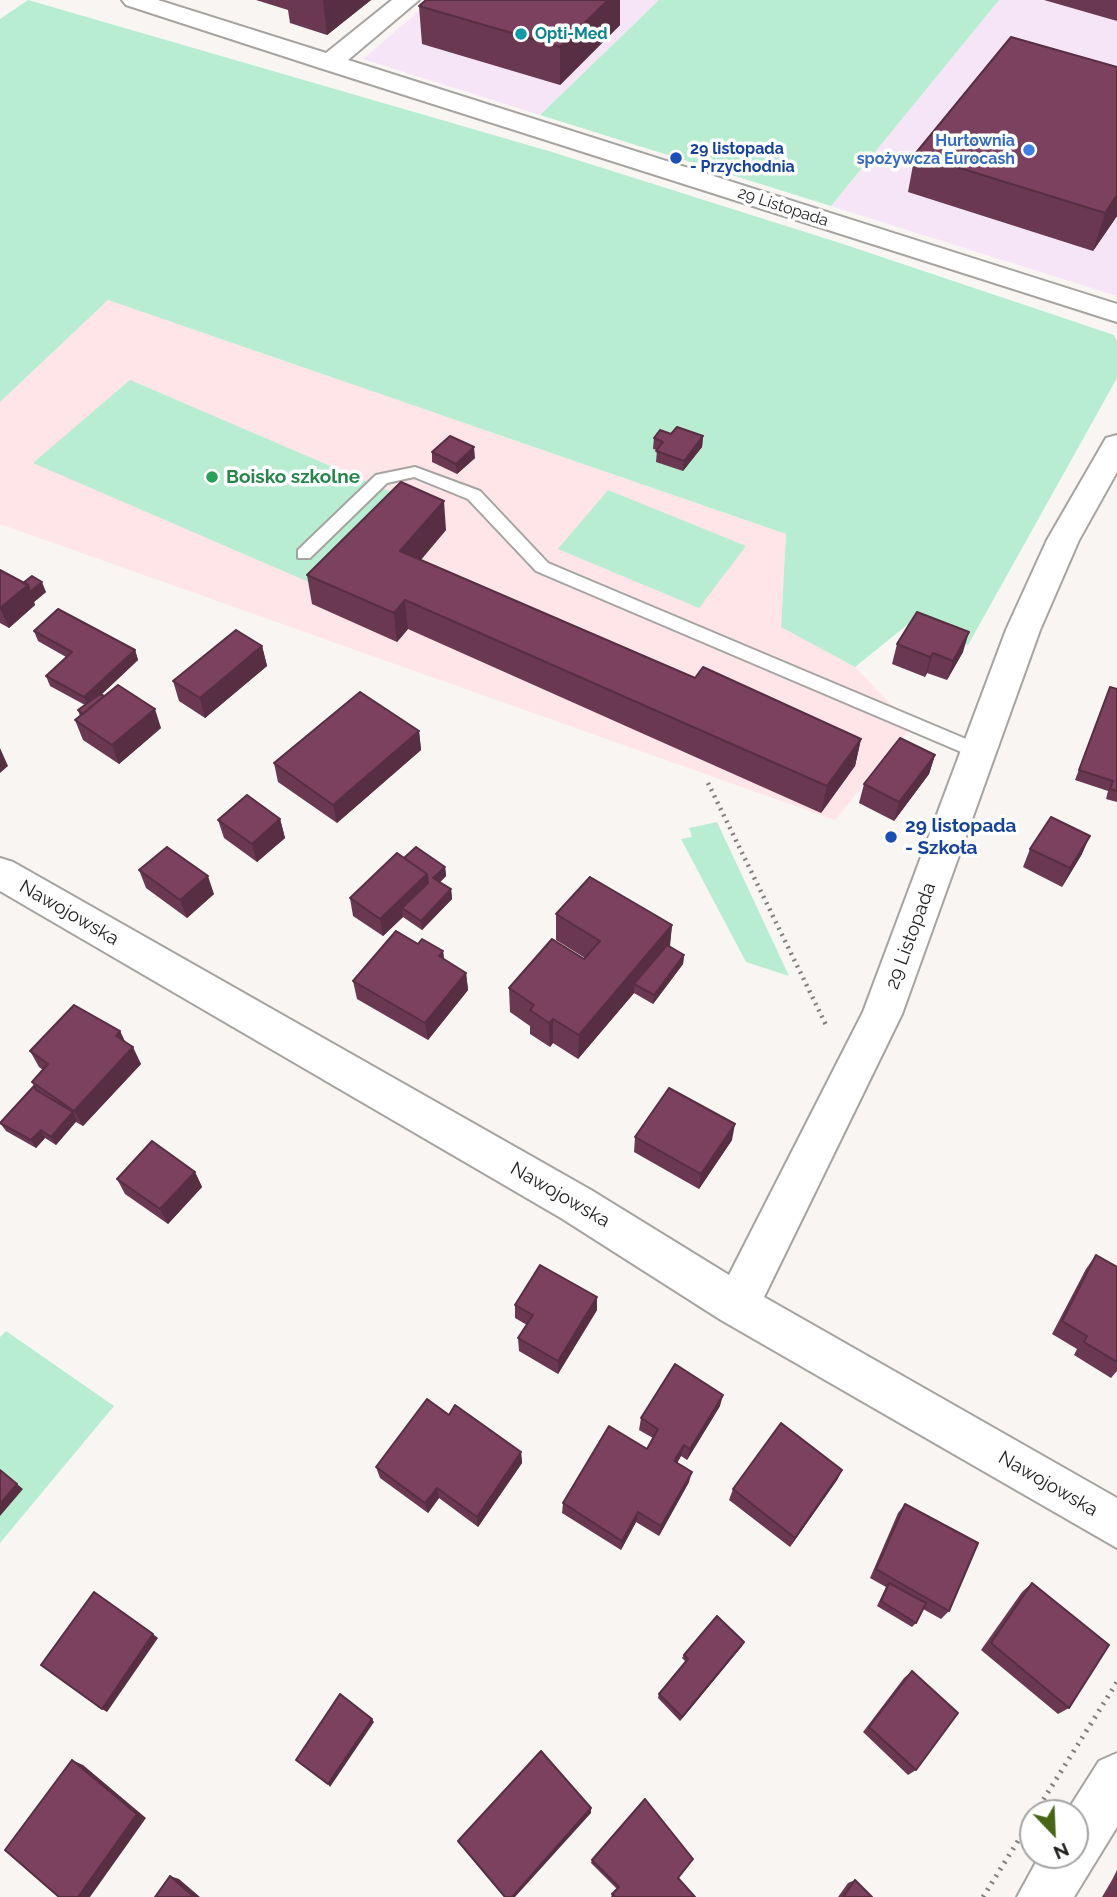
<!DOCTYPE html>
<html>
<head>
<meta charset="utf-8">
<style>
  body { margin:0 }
  #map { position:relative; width:1117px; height:1897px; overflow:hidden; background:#f8f5f2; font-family:Raleway,sans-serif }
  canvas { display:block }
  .north { position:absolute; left:1019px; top:1799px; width:70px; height:70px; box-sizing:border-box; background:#fff; border:2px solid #a6a5a5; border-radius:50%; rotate:157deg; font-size:19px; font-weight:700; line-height:28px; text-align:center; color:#201f1e }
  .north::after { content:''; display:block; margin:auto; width:24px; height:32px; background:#496517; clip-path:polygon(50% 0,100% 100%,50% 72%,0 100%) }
</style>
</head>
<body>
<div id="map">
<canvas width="1117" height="1897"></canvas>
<div class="north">N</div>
</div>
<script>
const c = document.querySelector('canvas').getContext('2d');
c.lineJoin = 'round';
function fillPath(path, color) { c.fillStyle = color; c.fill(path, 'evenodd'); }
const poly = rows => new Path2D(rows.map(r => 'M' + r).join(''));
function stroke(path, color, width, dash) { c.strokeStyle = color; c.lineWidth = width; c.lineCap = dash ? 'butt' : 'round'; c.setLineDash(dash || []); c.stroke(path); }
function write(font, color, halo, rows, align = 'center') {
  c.font = font + ' Raleway,sans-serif'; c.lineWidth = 7; c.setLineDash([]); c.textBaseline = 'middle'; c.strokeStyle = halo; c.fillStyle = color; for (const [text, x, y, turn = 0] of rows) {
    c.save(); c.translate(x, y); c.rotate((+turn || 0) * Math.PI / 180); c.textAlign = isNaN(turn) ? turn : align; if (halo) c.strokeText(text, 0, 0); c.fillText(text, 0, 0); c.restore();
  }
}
fillPath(poly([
  [432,0,659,0,540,115,363,59],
  [999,0,1117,0,1117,296,831,206]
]), '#f6e5f7');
fillPath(poly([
  [108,300,786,534,781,627,855,667,912,726,835,820,0,524,0,402]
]), '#ffe4e8');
fillPath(poly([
  [28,0,552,152,843,244,1114,335,1117,341,1117,378,968,645,907,625,855,667,781,627,786,534,108,300,0,402,0,19],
  [659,0,999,0,831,206,540,115],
  [130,380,391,492,311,583,33,463],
  [608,490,746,546,699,608,558,549],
  [717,822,789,976,746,962,681,839,692,837,689,828],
  [6,1331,114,1406,0,1543,0,1337]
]), '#b8edd2');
const service = poly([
  [415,467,480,491,548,563,985,747,988,752,979,759,973,757,536,571,468,499,414,477,387,483,310,558,298,558,298,550,376,475,415,467]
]);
const minor = poly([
  [122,0,158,0,326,53,392,0,419,0,348,60,1117,304,1117,322,320,68,126,5,122,0],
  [1117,1753,1117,1827,1074,1897,1017,1897,1040,1855,1075,1855,1075,1813,1066,1813,1099,1761,1117,1753]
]);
const tertiary = poly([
  [1117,435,1117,472,1079,540,1040,630,902,1014,764,1297,1117,1498,1117,1548,721,1320,561,1218,0,891,0,858,13,862,591,1190,729,1275,863,1012,1006,630,1047,540,1106,438,1117,435]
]);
stroke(service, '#a6a4a1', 4);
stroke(minor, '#a6a4a1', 4);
stroke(tertiary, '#a6a4a1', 4);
stroke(poly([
  [708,783,826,1025]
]), '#817f7d', 4.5, [2, 5]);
stroke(poly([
  [1035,1813,1117,1682],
  [983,1897,1033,1817]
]), '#817f7d', 5, [2, 6]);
fillPath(service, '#fff');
fillPath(minor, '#fff');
fillPath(tertiary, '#fff');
fillPath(poly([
  [256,0,371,0,327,35,290,23,288,10],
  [1044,0,1117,0,1117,21],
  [419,6,620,25,560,85,422,44],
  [1117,67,1117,216,1093,251,908,192,915,154],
  [671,434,703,436,702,447,683,471,656,462,657,450,653,449,654,438],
  [432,452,475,458,457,474,432,462],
  [446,530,421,560,695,678,861,739,855,766,821,813,408,629,397,642,312,604,307,575],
  [0,570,23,583,46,592,34,602,35,605,9,628,0,623],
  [34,631,135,650,138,660,101,695,161,728,119,764,83,740,75,720,80,716,78,710,85,705,50,686,46,676,66,657,38,641],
  [897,644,963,652,947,680,927,673,925,677,892,664],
  [262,646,267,666,205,718,179,701,173,681],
  [1110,687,1117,689,1117,802,1106,799,1108,791,1075,780],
  [419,731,421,750,337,823,278,782,274,763],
  [935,755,929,774,894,821,859,803,864,784],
  [280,819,285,838,257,862,224,838,218,820],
  [1030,849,1082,854,1062,887,1023,867],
  [404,858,445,867,446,876,440,882,451,889,452,899,422,930,403,917,383,936,353,916,350,898],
  [139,870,214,894,187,918,146,888],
  [556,914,672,925,670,947,684,955,683,964,653,1004,634,993,578,1059,553,1043,550,1047,530,1034,530,1026,510,1012,509,988,585,958,556,940],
  [418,944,443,951,444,959,466,973,468,990,428,1040,357,999,353,981],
  [120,1031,125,1042,141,1064,83,1126,76,1122,56,1145,45,1138,36,1148,6,1131,0,1123,34,1086,32,1082,43,1070,39,1067,30,1051],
  [635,1137,732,1140,699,1189,634,1152],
  [195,1172,202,1187,168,1224,125,1194,117,1179],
  [1096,1255,1117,1267,1117,1371,1111,1378,1074,1355,1077,1349,1052,1334,1086,1269],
  [515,1305,597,1310,558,1374,519,1351,518,1338,527,1325,515,1318],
  [720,1406,687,1460,681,1456,677,1463,689,1482,659,1536,636,1522,621,1550,562,1513,563,1503,647,1449,653,1438,639,1430,641,1418],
  [449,1415,521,1452,522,1463,478,1527,439,1498,428,1513,380,1478,376,1467],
  [842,1470,837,1480,790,1547,729,1500,733,1489],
  [905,1504,949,1611,941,1619,923,1609,916,1623,912,1627,877,1606,886,1587,870,1578,898,1513],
  [1032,1583,1069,1708,1058,1714,981,1650,1022,1592],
  [742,1646,680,1721,658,1698,659,1694,686,1662,682,1658,684,1655],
  [912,1671,916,1770,908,1775,863,1732,904,1678],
  [592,1860,678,1878,695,1897,611,1897,612,1894,617,1889,591,1863],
  [1117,1870,1117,1897,1102,1897,1112,1880],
  [855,1880,872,1897,838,1897,848,1883]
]), '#6b3851');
fillPath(poly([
  [323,0,371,0,327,35],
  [608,0,620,0,620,25,560,85,560,47],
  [1117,195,1117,216,1093,251,1105,213],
  [703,436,702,447,683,471,684,461],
  [474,447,475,458,457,474,456,464],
  [444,501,446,530,403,580,400,551],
  [42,582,46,592,34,602,35,605,9,628,0,608,28,585],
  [405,600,408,629,397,642,394,613],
  [969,632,963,652,947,680,953,661],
  [262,646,267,666,205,718,200,698],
  [135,650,138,660,88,707,84,697],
  [933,653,927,673,925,677,930,657],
  [155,709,161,728,119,764,112,745],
  [419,731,421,750,337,823,333,805],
  [861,739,855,766,821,813,827,786],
  [0,748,8,766,0,773],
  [935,755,929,774,894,821,899,802],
  [280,819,285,838,257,862,252,844],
  [1090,836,1082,854,1062,887,1070,868],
  [445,867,446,876,434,888,433,878],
  [427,874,429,892,402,908,403,917,383,936,380,919],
  [208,876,214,894,187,918,180,900],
  [451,889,452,899,422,930,421,921],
  [672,925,669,951,634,984,634,993,578,1059,579,1035],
  [443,951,445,969,439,956],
  [684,955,683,964,653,1004,654,995],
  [466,973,468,990,428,1040,425,1023],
  [553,1019,553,1043,550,1047,549,1023],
  [120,1031,128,1048,116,1036],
  [133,1047,141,1064,83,1126,74,1111],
  [73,1112,77,1120,56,1145,51,1137],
  [735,1124,732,1140,699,1189,701,1174],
  [41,1130,45,1138,36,1148,31,1140],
  [195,1172,202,1187,168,1224,160,1209],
  [597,1297,597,1310,558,1374,558,1361],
  [723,1395,720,1406,687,1460,690,1449],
  [684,1445,681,1456,672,1472,674,1461],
  [521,1452,522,1463,478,1527,477,1517],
  [842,1470,837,1480,790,1547,795,1538],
  [692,1472,689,1482,659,1536,661,1526],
  [17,1484,23,1489,0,1516,0,1504],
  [437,1488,439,1498,428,1513,425,1503],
  [638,1512,636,1522,621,1550,622,1541],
  [153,1634,158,1638,107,1712,102,1709],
  [744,1642,742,1646,680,1721,682,1717],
  [372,1719,374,1722,330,1787,328,1784],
  [72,1760,83,1765,146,1818,90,1897,78,1897],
  [591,1808,591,1813,515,1897,512,1897],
  [170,1876,179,1879,200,1897,194,1897]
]), '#572e42');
const building = poly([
  [426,0,608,0,560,47,419,6,426,0],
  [1011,37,1117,67,1117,195,1105,213,915,154,1011,37],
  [677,427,703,436,684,461,656,451,663,442,654,438,660,430,671,434,677,427],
  [450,436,474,447,456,464,432,452,450,436],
  [401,482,444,501,400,551,695,678,703,667,861,739,827,786,405,600,394,613,307,575,401,482],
  [0,570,28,585,0,608,0,570],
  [32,576,42,582,30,592,28,585,23,583,32,576],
  [58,609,135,650,84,697,46,676,72,652,34,631,58,609],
  [917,612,969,632,953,661,933,653,930,657,897,644,917,612],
  [236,630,262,646,200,698,173,681,236,630],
  [118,685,155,709,112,745,75,720,118,685],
  [1110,687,1117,689,1117,791,1110,789,1113,781,1079,770,1110,687],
  [360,692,419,731,333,805,274,763,360,692],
  [100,694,104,696,83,714,78,710,100,694],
  [900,738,935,755,899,802,864,784,900,738],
  [247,795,280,819,252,844,218,820,247,795],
  [1051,817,1090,836,1070,868,1030,849,1051,817],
  [167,847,208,876,180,900,139,870,167,847],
  [416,847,445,867,433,878,451,889,421,921,402,908,428,883,427,874,404,858,416,847],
  [397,853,427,874,380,919,350,898,397,853],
  [590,877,672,925,579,1035,553,1019,549,1023,530,1010,534,1005,509,988,552,939,584,959,600,941,556,914,590,877],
  [396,931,418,944,422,939,443,951,439,956,466,973,425,1023,353,981,396,931],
  [667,945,684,955,654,995,634,984,667,945],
  [74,1005,120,1031,116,1036,133,1047,74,1111,32,1082,48,1064,30,1051,74,1005],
  [34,1086,36,1090,73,1112,51,1137,41,1130,31,1140,0,1123,34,1086],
  [669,1088,735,1124,701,1174,635,1137,669,1088],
  [152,1141,195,1172,160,1209,117,1179,152,1141],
  [1096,1255,1117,1267,1117,1362,1084,1342,1087,1336,1062,1321,1096,1255],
  [540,1265,597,1297,558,1361,518,1338,533,1315,515,1305,540,1265],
  [675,1364,723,1395,690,1449,684,1445,674,1461,692,1472,661,1526,638,1512,622,1541,563,1503,609,1426,647,1449,658,1429,641,1418,675,1364],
  [427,1399,449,1415,455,1405,521,1452,477,1517,437,1488,425,1503,376,1467,427,1399],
  [781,1423,842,1470,795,1538,733,1489,781,1423],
  [0,1470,17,1484,0,1504,0,1470],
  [905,1504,978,1543,949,1611,876,1569,905,1504],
  [889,1583,926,1603,916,1623,881,1601,889,1583],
  [1032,1583,1109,1645,1069,1708,991,1643,1032,1583],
  [94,1592,153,1634,102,1709,41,1665,94,1592],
  [717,1616,744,1642,682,1717,659,1694,688,1659,684,1655,717,1616],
  [912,1671,958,1713,916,1770,869,1727,912,1671],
  [340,1694,372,1719,328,1784,296,1760,340,1694],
  [541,1751,591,1808,512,1897,505,1897,458,1841,541,1751],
  [72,1760,137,1814,78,1897,59,1897,5,1850,72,1760],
  [645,1799,693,1859,678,1878,695,1897,615,1897,612,1894,619,1887,592,1860,645,1799],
  [170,1876,194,1897,155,1897,170,1876],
  [855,1880,872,1897,843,1897,855,1880]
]);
fillPath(building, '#7c415e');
stroke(building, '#572e42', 2);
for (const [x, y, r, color] of [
  [521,34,7,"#0f9aa8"],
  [1029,150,7,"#3f7fe0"],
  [676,158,7,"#1a4fb4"],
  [212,477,7,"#2e9e5b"],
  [891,837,7,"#1a4fb4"]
]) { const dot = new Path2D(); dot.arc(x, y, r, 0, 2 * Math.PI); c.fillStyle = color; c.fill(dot); stroke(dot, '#fff', 2.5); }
write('bold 16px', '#0d838f', '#fff', [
  ["Opti-Med",535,34]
], 'left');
write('bold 16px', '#366cbe', '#fff', [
  ["Hurtownia",1015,141],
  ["spożywcza Eurocash",1015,159]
], 'right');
write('bold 16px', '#164399', '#fff', [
  ["29 listopada",690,149],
  ["- Przychodnia",690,167]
], 'left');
write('16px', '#201f1e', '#fff', [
  ["29 Listopada",783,207,18]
]);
write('bold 19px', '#27864d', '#fff', [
  ["Boisko szkolne",226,477]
], 'left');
write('bold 19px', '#164399', '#fff', [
  ["29 listopada",905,826],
  ["- Szkoła",905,848]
], 'left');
write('19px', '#201f1e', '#fff', [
  ["Nawojowska",69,913,30],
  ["29 Listopada",911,936,-70],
  ["Nawojowska",560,1195,30],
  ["Nawojowska",1048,1484,30]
]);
</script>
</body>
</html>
